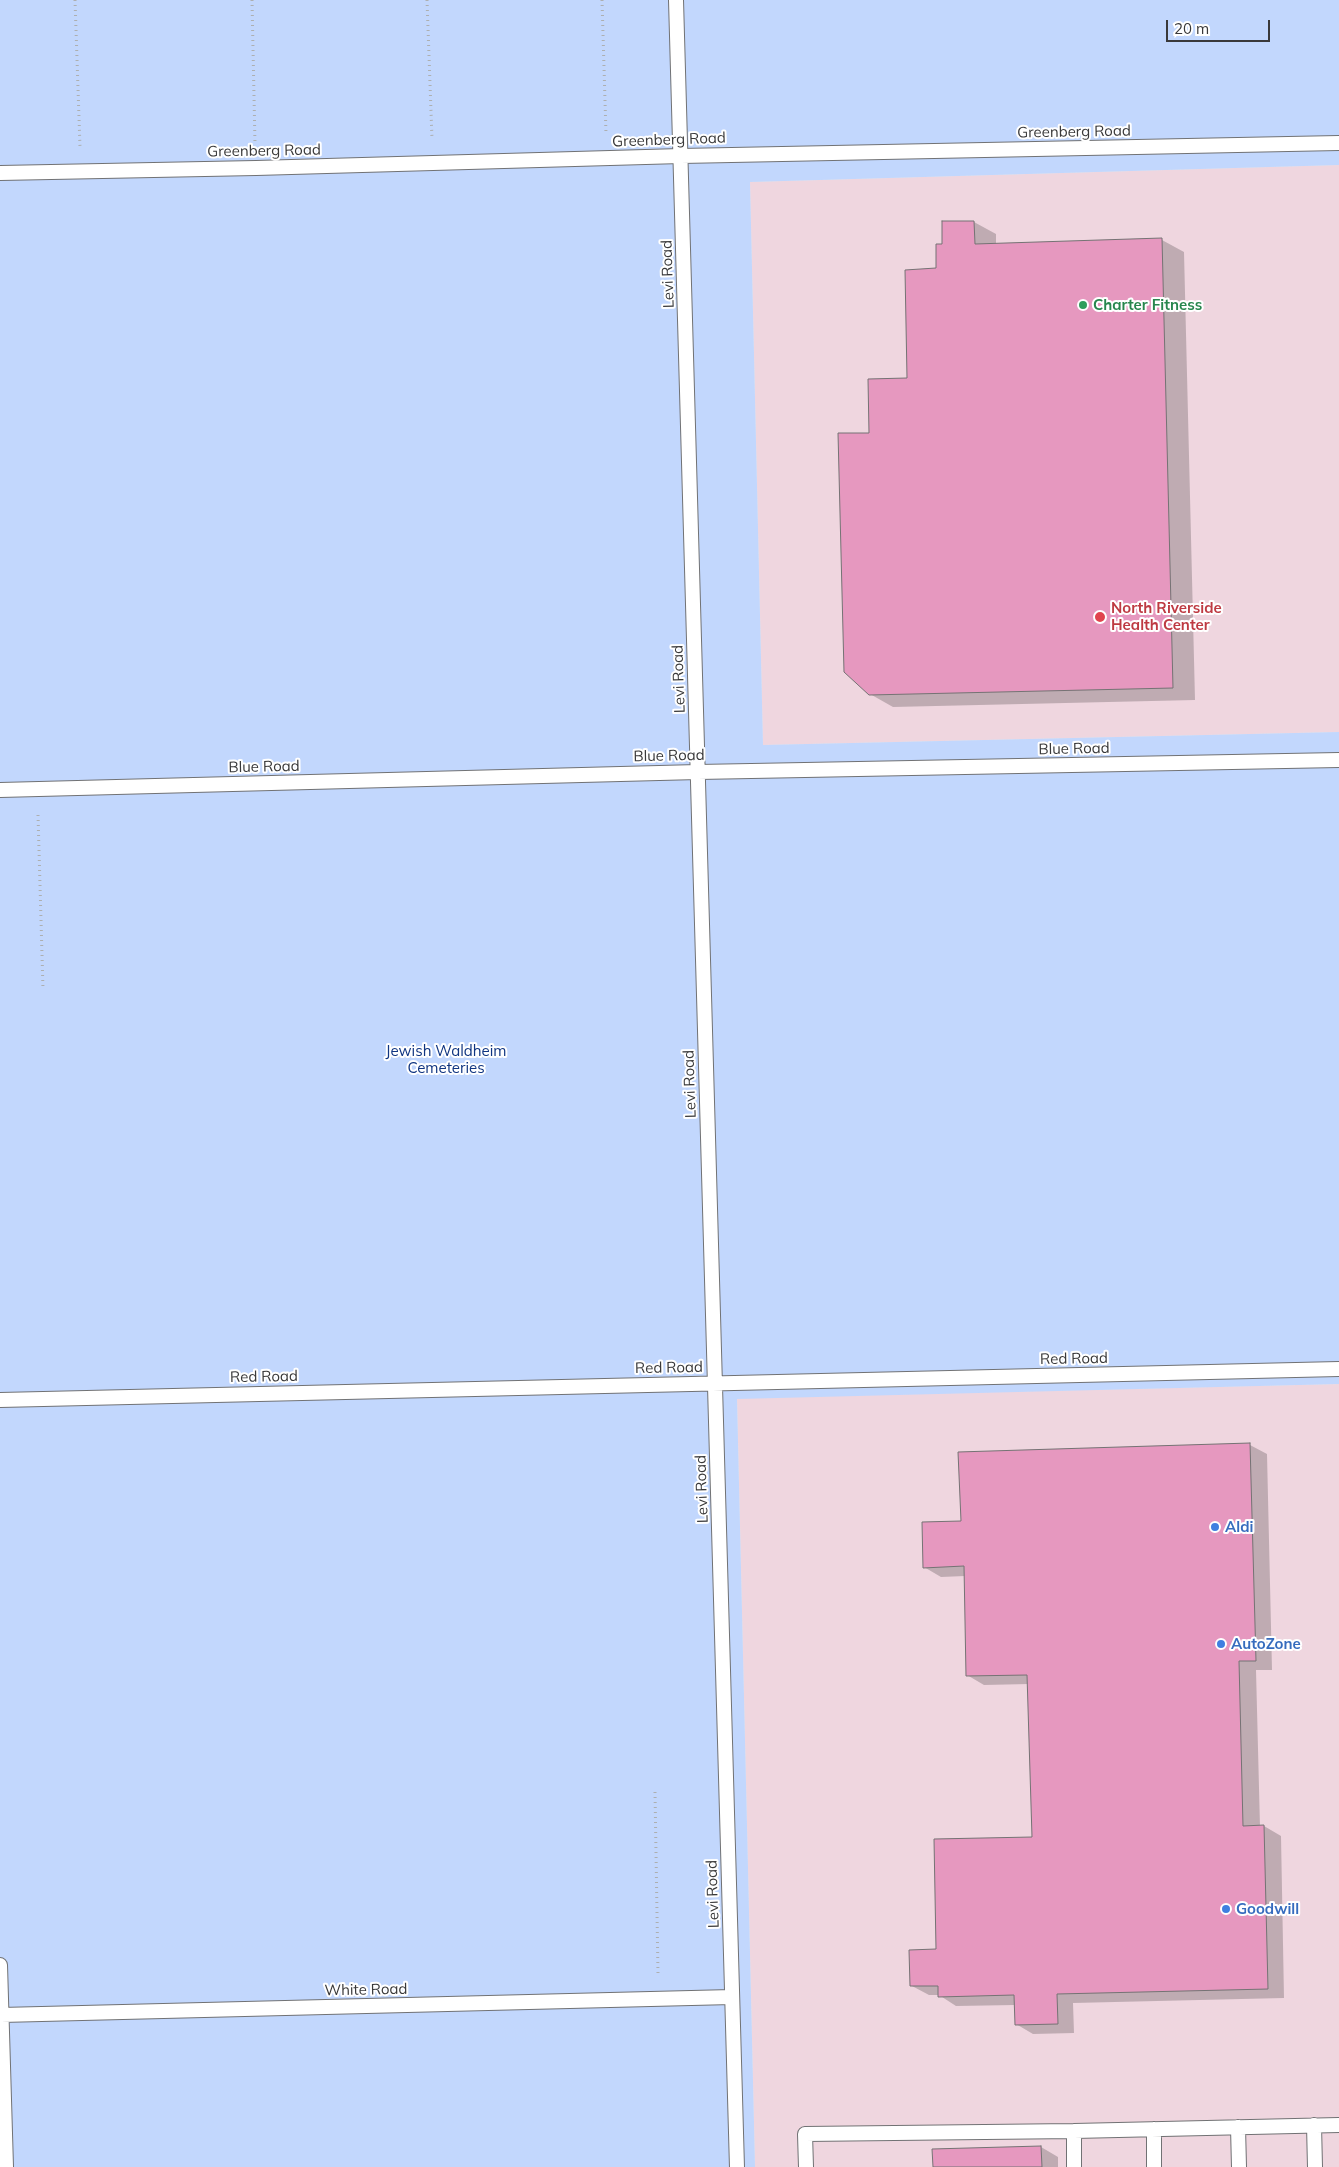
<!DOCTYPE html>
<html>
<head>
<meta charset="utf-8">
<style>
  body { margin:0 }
  #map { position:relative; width:1339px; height:2167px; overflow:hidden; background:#e6e8ea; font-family:Mulish,sans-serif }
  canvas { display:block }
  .scale { position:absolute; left:1166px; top:20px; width:104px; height:22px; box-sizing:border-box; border:2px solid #39393a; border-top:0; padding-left:6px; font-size:15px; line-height:18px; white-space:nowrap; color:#39393a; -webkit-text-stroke:4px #fff; paint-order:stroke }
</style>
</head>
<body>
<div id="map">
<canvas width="1339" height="2167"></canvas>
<div class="scale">20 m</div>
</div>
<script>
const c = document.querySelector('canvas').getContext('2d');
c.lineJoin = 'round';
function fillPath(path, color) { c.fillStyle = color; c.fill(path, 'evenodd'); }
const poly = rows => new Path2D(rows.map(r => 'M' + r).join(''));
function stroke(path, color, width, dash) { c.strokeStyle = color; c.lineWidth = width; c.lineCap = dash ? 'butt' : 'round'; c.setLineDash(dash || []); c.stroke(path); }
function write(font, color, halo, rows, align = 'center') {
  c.font = font + ' Mulish,sans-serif'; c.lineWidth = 4; c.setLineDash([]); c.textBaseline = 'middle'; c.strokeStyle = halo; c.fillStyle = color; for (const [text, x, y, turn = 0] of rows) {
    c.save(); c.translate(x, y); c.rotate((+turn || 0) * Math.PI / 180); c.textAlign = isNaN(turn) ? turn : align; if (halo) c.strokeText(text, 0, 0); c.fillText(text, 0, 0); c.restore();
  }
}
fillPath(poly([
  [1339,165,1339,732,763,745,750,182],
  [1339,1384,1339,2167,755,2167,737,1398]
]), '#efd6df');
fillPath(poly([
  [0,0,1339,0,1339,165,750,182,763,745,1339,732,1339,1384,737,1399,755,2167,0,2167]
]), '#c2d7fd');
fillPath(poly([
  [943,222,974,222,996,234,996,245,1162,240,1184,252,1195,700,893,707,870,694,909,379,944,245],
  [1250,1445,1267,1454,1272,1670,1256,1670,1260,1827,1264,1826,1281,1836,1284,1998,1073,2003,1074,2033,1033,2034,1016,2024,1015,2005,956,2006,939,1995,929,1995,912,1986,1033,1838,1029,1684,984,1685,967,1675,965,1576,941,1577,924,1567,962,1523],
  [1041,2147,1058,2157,1058,2167,934,2167]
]), '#0003');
const building = poly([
  [942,221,974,221,975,244,1162,238,1173,688,869,695,844,672,838,433,869,433,868,379,907,378,905,270,936,268,936,244,942,244,942,221],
  [1250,1443,1256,1661,1239,1661,1243,1826,1264,1825,1268,1989,1057,1994,1058,2024,1015,2025,1014,1995,938,1997,938,1986,910,1986,909,1950,936,1949,934,1839,1032,1837,1027,1675,966,1676,964,1566,923,1568,922,1522,961,1521,958,1452,1250,1443],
  [1041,2146,1042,2167,933,2167,932,2149,1041,2146]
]);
fillPath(building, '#e698bf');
stroke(building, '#757374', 1);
const lane = poly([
  [676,0,737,2167],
  [0,173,256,168,681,156,1339,143],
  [0,790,698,772,1339,760],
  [0,1400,1339,1369],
  [0,1965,6,2167],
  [1,2015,732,1997],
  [1314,2125,1315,2167],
  [1238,2127,1239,2167],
  [1154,2129,1154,2167],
  [806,2167,805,2134,1074,2131],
  [1074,2167,1074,2131,1339,2125]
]);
stroke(lane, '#717274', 16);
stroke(poly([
  [75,0,80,147],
  [252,0,255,144],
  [427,0,432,139],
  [602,0,606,134],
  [38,815,43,989],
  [655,1792,658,1974]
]), '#adafb0', 3, [1, 4]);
stroke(lane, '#fff', 14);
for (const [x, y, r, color] of [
  [1083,305,5,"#2e9e5b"],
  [1100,617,6,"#e0444e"],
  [1215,1527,5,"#3f7fe0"],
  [1221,1644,5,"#3f7fe0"],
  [1226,1909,5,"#3f7fe0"]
]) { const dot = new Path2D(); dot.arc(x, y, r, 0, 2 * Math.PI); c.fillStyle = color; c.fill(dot); stroke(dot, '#fff', 2); }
write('15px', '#39393a', '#fff', [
  ["Greenberg Road",1074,132,-1],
  ["Greenberg Road",669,140,-2],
  ["Greenberg Road",264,151,-1],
  ["Levi Road",668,274,-92],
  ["Levi Road",679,679,-92],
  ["Blue Road",1074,749,-1],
  ["Blue Road",669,756,-1],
  ["Blue Road",264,767,-1],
  ["Levi Road",690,1084,-92],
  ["Red Road",1074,1359,-1],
  ["Red Road",669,1368,-1],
  ["Red Road",264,1377,-1],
  ["Levi Road",702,1489,-92],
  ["Levi Road",713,1894,-92],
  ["White Road",366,1990,-1]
]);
write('bold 15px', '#27864d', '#fff', [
  ["Charter Fitness",1093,305]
], 'left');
write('bold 15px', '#be3a42', '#fff', [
  ["North Riverside",1111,608],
  ["Health Center",1111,625]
], 'left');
write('15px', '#103581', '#fff', [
  ["Jewish Waldheim",446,1051],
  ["Cemeteries",446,1068]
]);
write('bold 15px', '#366cbe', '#fff', [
  ["Aldi",1225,1527],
  ["AutoZone",1231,1644],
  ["Goodwill",1236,1909]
], 'left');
</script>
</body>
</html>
